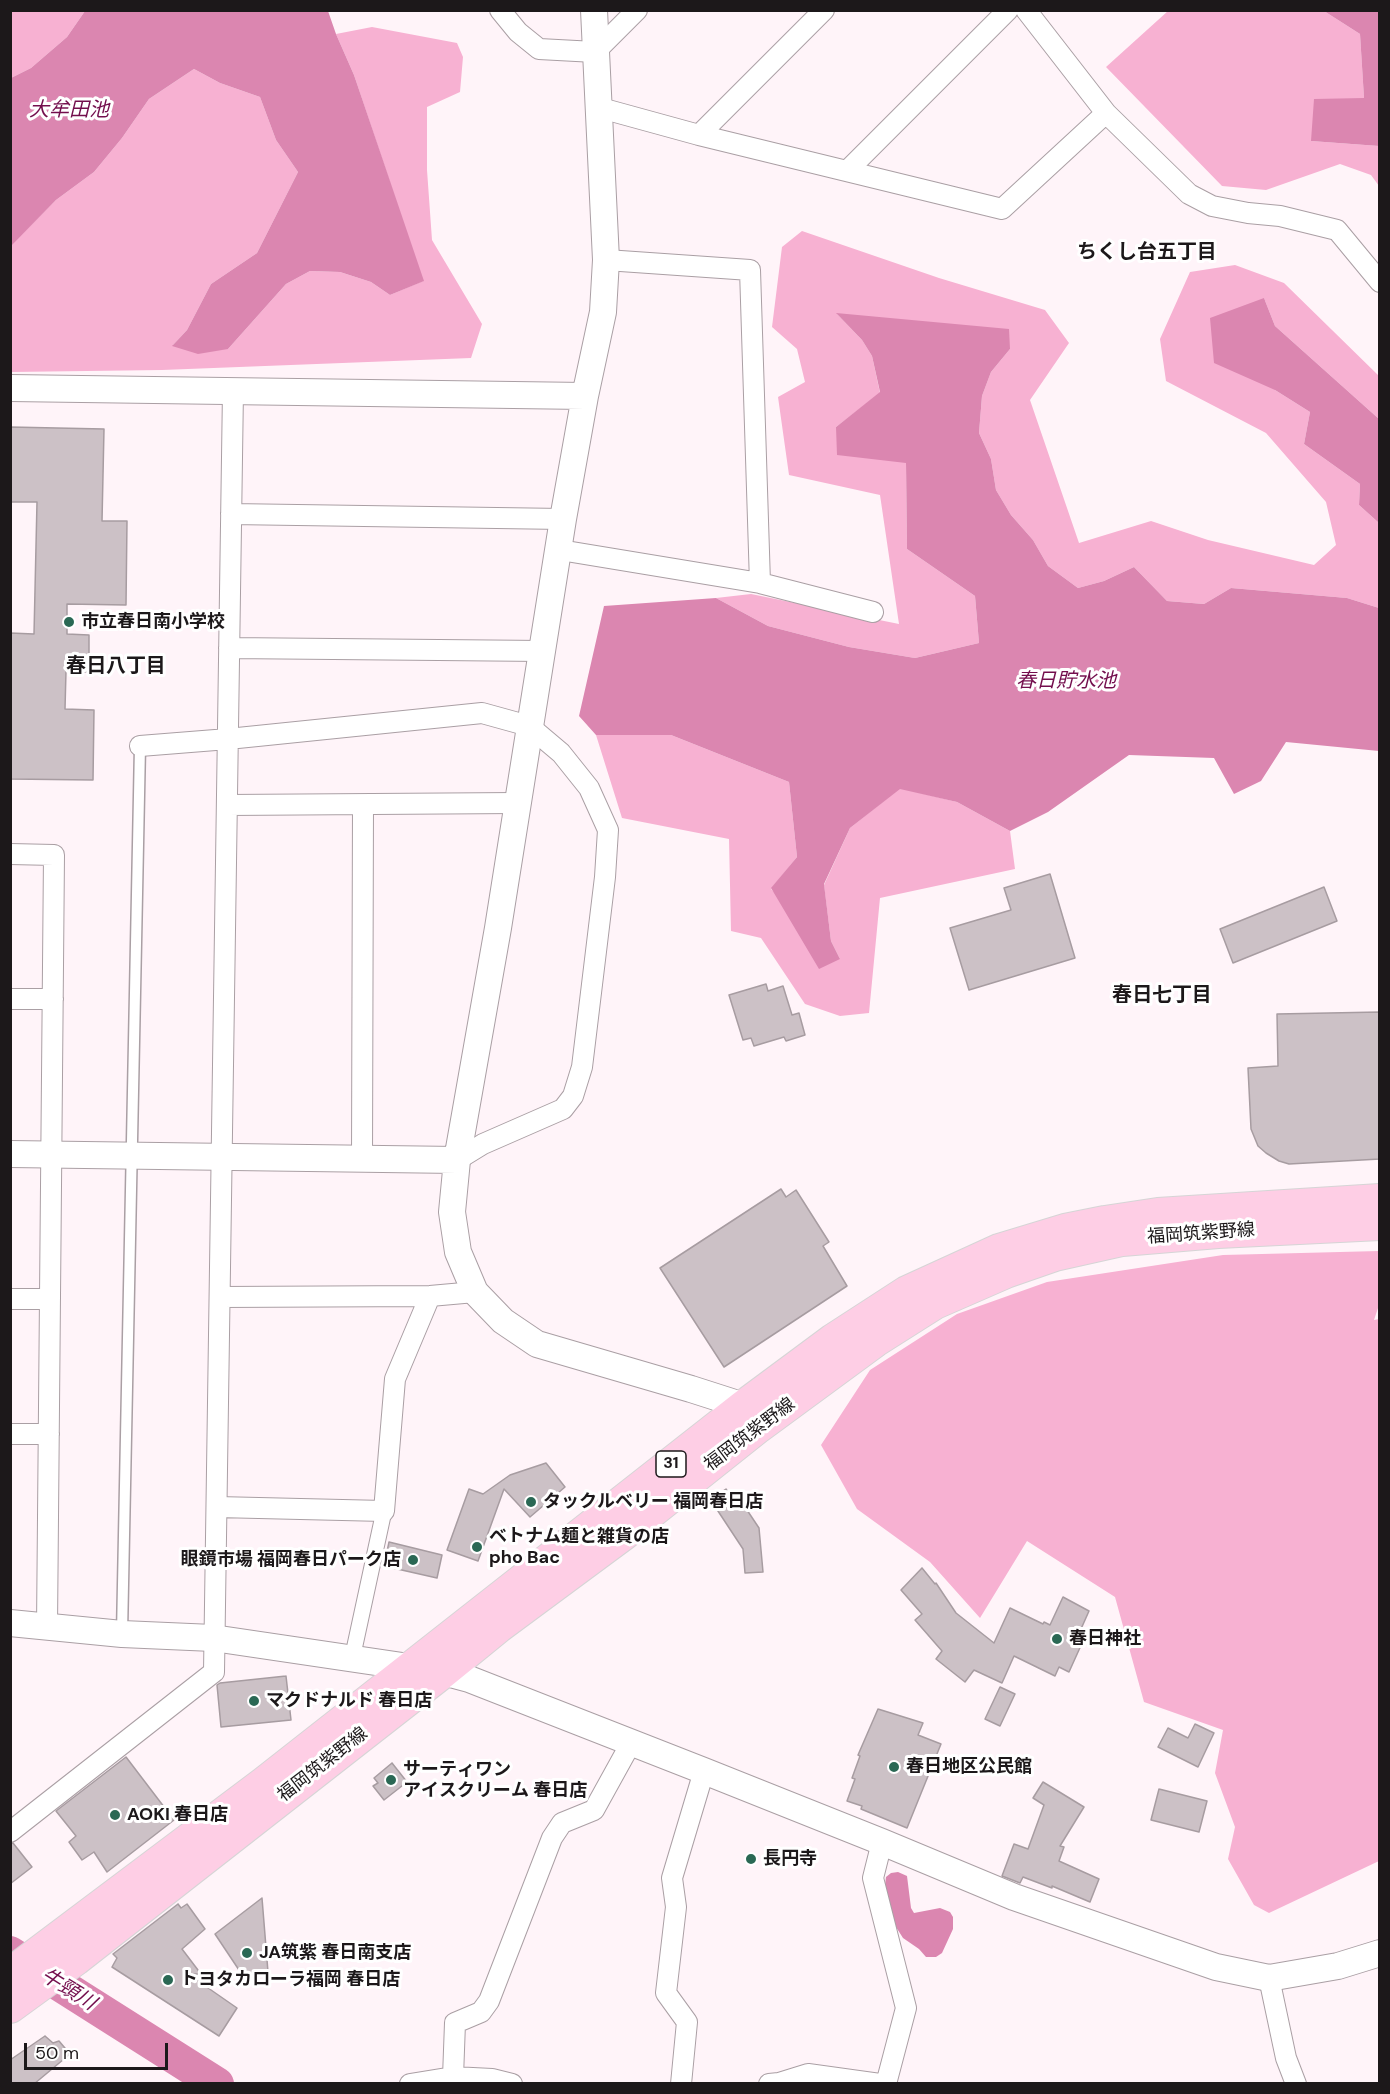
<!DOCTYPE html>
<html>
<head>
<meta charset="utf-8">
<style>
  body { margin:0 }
  #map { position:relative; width:1390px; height:2094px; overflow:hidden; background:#fff4f9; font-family:"DM Sans",sans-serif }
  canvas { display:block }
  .frame { position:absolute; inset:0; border:12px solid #1c181a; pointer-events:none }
  .scale { position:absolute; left:24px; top:2043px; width:144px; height:27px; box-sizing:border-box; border:3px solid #1c181a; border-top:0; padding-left:8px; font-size:18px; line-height:21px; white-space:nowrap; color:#1c181a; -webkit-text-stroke:4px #fff; paint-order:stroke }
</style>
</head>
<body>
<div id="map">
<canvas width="1390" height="2094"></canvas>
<div class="frame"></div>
<div class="scale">50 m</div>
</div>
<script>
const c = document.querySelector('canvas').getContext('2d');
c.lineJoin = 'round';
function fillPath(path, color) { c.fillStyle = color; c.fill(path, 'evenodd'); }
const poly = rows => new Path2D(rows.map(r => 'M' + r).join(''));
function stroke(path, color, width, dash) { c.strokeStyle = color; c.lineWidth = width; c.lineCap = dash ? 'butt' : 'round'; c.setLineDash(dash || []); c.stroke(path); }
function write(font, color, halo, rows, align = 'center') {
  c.font = font + ' "DM Sans","Noto Sans JP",sans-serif'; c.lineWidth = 6; c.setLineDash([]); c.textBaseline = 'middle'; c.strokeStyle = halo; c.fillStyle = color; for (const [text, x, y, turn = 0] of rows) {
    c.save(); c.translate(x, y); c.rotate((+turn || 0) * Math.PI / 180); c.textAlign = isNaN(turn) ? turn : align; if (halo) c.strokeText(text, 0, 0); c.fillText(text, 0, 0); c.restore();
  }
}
fillPath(poly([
  [10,11,85,11,67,37,31,68,11,78],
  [1168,11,1324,11,1360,34,1364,98,1311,141,1379,146,1379,186,1371,175,1340,164,1266,190,1222,186,1106,67],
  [372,27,457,43,463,57,460,92,427,107,427,170,432,240,482,324,471,358,162,370,11,372,10,246,56,200,94,172,122,138,149,99,194,69,220,83,260,97,276,140,298,172,257,253,211,284,187,330,173,345,228,349,286,284,310,271,340,272,371,282,390,295,423,281,354,75,336,34],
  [802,231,939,278,1045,310,1069,343,1030,400,1079,543,1151,521,1208,540,1314,565,1336,545,1326,502,1266,433,1166,381,1160,339,1190,272,1235,265,1284,283,1379,376,1379,419,1275,326,1264,298,1275,390,1310,412,1304,444,1360,484,1359,505,1379,523,1379,608,1347,598,1231,588,1204,604,1167,601,1134,567,1104,581,1078,588,1048,566,1033,540,1011,515,996,490,991,459,979,433,982,396,991,372,1010,349,837,314,862,340,872,356,880,393,836,427,906,462,907,549,975,596,979,643,915,658,849,647,768,626,716,598,751,594,899,624,880,495,789,475,778,397,805,382,797,349,772,327,782,247],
  [596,735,671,735,789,782,797,857,771,889,840,959,831,941,824,885,850,828,900,788,957,802,1010,831,1015,869,880,898,869,1013,840,1016,805,1004,761,938,731,931,729,839,622,818],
  [1379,1251,1379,1305,1374,1320,1379,1319,1379,1861,1269,1913,1254,1905,1228,1859,1235,1827,1215,1773,1223,1730,1144,1702,1115,1597,1027,1541,980,1618,930,1562,857,1509,821,1445,870,1370,957,1314,1047,1282,1223,1255]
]), '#f7b1d2');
fillPath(poly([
  [85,11,328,11,336,34,354,75,424,281,390,295,371,282,340,272,310,271,286,284,228,349,198,354,172,346,187,330,211,284,257,253,298,172,276,140,260,97,220,83,194,69,149,99,122,138,94,172,56,200,11,246,11,78,31,68,67,37],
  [1324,11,1379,11,1379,146,1311,141,1314,99,1364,98,1360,34],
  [1264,298,1275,326,1379,419,1379,523,1359,505,1360,484,1304,444,1310,412,1275,390,1214,363,1210,318],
  [836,313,1009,329,1010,349,991,372,982,396,979,433,991,459,996,490,1011,515,1033,540,1048,566,1078,588,1104,581,1134,567,1167,601,1204,604,1231,588,1347,598,1379,608,1379,751,1286,742,1261,781,1234,794,1214,758,1129,755,1048,812,1010,831,957,802,900,789,850,828,824,884,831,941,840,959,819,969,771,888,797,857,789,782,671,735,596,735,579,716,604,606,716,598,768,626,849,647,915,658,979,643,975,596,907,549,906,463,837,455,836,427,880,392,872,356,862,340],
  [898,1872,907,1876,911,1908,914,1913,940,1908,950,1912,953,1917,953,1929,942,1953,936,1957,926,1957,919,1949,903,1938,896,1927,885,1885,886,1877,891,1873]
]), '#db86b0');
stroke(poly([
  [10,1953,217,2084]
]), '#db86b0', 34);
const building = poly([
  [10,427,104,429,102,521,127,521,126,605,67,604,67,634,89,635,89,672,66,671,65,709,94,710,93,780,10,779,10,633,34,634,37,502,10,502,10,427],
  [1050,874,1075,958,969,990,950,928,1011,910,1004,888,1050,874],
  [1324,887,1337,921,1233,963,1220,929,1324,887],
  [766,984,768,991,783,986,792,1015,799,1013,805,1035,786,1041,784,1037,754,1046,751,1038,743,1040,729,995,766,984],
  [1380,1012,1380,1159,1289,1164,1279,1161,1266,1153,1258,1146,1251,1129,1248,1068,1278,1066,1277,1014,1380,1012],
  [781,1189,786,1197,796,1190,829,1242,823,1246,847,1286,724,1367,660,1268,781,1189],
  [546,1463,565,1487,530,1517,504,1489,478,1561,447,1550,469,1489,483,1494,510,1475,546,1463],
  [726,1489,732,1498,737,1495,759,1528,763,1572,745,1573,743,1549,716,1508,720,1506,714,1497,726,1489],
  [389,1542,442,1555,437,1578,384,1566,389,1542],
  [922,1568,935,1584,936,1583,956,1613,994,1643,1010,1608,1043,1624,1044,1622,1050,1625,1063,1597,1089,1611,1077,1638,1083,1641,1069,1672,1059,1667,1055,1676,1014,1656,1002,1683,974,1670,965,1682,936,1659,942,1651,915,1620,922,1614,901,1590,922,1568],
  [286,1676,291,1720,221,1727,217,1685,220,1683,286,1676],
  [1000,1687,1015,1694,1000,1726,985,1719,1000,1687],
  [878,1709,923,1723,918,1735,941,1744,907,1828,861,1809,862,1806,847,1801,855,1779,852,1778,860,1756,858,1755,878,1709],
  [1195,1724,1214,1733,1198,1767,1158,1747,1168,1728,1188,1738,1195,1724],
  [126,1757,174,1820,107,1872,94,1852,82,1860,69,1842,76,1836,56,1811,126,1757],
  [392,1763,407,1782,384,1800,373,1786,378,1783,374,1778,392,1763],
  [1043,1782,1084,1807,1060,1846,1064,1847,1059,1861,1099,1879,1090,1902,1052,1886,1052,1888,1023,1877,1020,1883,1002,1876,1014,1844,1028,1849,1044,1805,1033,1798,1043,1782],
  [1159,1789,1207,1801,1199,1832,1151,1820,1159,1789],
  [13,1843,32,1867,10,1884,10,1844,13,1843],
  [262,1898,268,1972,241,1973,215,1934,262,1898],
  [178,1904,181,1908,187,1904,205,1929,182,1949,201,1974,188,1974,237,2008,219,2036,112,1967,117,1958,113,1954,178,1904],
  [45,2036,53,2043,59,2041,70,2054,34,2084,10,2084,10,2060,45,2036]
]);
fillPath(building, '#ccc1c6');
stroke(building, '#a79ca1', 1.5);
const service = poly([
  [122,1633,140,746]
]);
const pedestrian = poly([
  [352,1659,384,1511]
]);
const minor = poly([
  [500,10,518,32,539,49,595,52,637,10],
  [1026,10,1106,113,1189,194,1212,206,1248,213,1280,216,1337,230,1380,282],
  [597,107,699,135,1002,209,1106,113],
  [699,135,824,10],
  [847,171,1008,10],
  [606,260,750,270,760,583],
  [231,514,563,519],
  [560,550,760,583,873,612],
  [229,648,543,651],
  [140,746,228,739,482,713,529,726,561,753,589,788,608,830,605,877,582,1067,573,1096,563,1109,483,1144,457,1160],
  [227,805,517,803],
  [10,854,54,855,47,1627],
  [10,999,53,999],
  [362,1158,363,805],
  [220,1297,430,1296,475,1292],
  [10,1299,50,1299],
  [10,1434,49,1434],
  [217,1507,384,1511,395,1379,430,1296],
  [10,1832,214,1672,233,390],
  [882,1842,873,1878,906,2008,886,2084],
  [1269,1978,1286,2058,1296,2084],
  [453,2077,455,2023,481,2012,489,2001,552,1838,562,1823,594,1810,631,1743],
  [410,2084,453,2077,492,2079,512,2084],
  [681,2084,687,2022,666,1993,676,1907,672,1878,704,1771],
  [769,2084,779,2083,808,2074,880,2084]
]);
const tertiary = poly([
  [594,10,606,260,603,312,585,396,563,519,498,928,457,1160,452,1212,458,1252,475,1292,503,1321,537,1344,691,1389,744,1406],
  [10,388,585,396],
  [10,1154,457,1160],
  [10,1623,122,1634,213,1638,443,1672,469,1679,704,1771,882,1842,1014,1897,1216,1967,1269,1978,1338,1966,1380,1953]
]);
const primary = poly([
  [10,1974,264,1783,744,1406,833,1340,907,1292,999,1250,1065,1230,1105,1222,1158,1214,1380,1200],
  [10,2007,76,1959,443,1672,498,1627,625,1533,758,1427,875,1341,935,1303,1006,1272,1055,1255,1122,1240,1218,1232,1380,1224]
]);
stroke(service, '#aa9fa4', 13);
stroke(pedestrian, '#aa9fa4', 17);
stroke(minor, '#aa9fa4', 22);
stroke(tertiary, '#aa9fa4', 28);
stroke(primary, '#d6d5d6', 34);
stroke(service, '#fff', 10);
stroke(pedestrian, '#fff', 15);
stroke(minor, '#fff', 20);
stroke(tertiary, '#fff', 26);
stroke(primary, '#fecee5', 32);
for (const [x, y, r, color] of [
  [69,622,6,"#2a6854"],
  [531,1502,6,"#2a6854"],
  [477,1547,6,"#2a6854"],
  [413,1560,6,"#2a6854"],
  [1057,1639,6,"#2a6854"],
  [254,1701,6,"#2a6854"],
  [894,1767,6,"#2a6854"],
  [391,1780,6,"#2a6854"],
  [115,1815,6,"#2a6854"],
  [751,1859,6,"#2a6854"],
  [247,1953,6,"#2a6854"],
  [168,1980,6,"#2a6854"]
]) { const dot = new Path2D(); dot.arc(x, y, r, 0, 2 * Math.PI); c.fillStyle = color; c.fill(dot); stroke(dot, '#fff', 2); }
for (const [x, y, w] of [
  [671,1464,30]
]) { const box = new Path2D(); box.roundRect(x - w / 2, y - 13, w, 26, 4.5); c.fillStyle = '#fff'; c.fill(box); stroke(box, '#1c181a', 1.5); }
write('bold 16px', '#1c181a', null, [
  ["31",671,1464]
]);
write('bold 18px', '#1c181a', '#fff', [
  ["市立春日南小学校",81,622],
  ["タックルベリー 福岡春日店",543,1502],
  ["ベトナム麺と雑貨の店",489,1537],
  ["pho Bac",489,1558],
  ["眼鏡市場 福岡春日パーク店",401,1560,"right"],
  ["春日神社",1069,1639],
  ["マクドナルド 春日店",266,1701],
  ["春日地区公民館",906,1767],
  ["サーティワン",403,1770],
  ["アイスクリーム 春日店",403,1791],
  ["AOKI 春日店",127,1815],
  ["長円寺",763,1859],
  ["JA筑紫 春日南支店",259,1953],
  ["トヨタカローラ福岡 春日店",180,1980]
], 'left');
write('18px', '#1c181a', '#fff', [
  ["福岡筑紫野線",1201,1234,-4],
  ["福岡筑紫野線",750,1435,-37],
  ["福岡筑紫野線",323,1765,-38]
]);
write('italic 20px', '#730e4d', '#fff', [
  ["大牟田池",69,111],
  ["春日貯水池",1066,682],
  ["牛頸川",68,1990,32]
]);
write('bold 20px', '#1c181a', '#fff', [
  ["ちくし台五丁目",1147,253],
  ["春日八丁目",116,667],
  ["春日七丁目",1162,996]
]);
</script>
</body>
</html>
